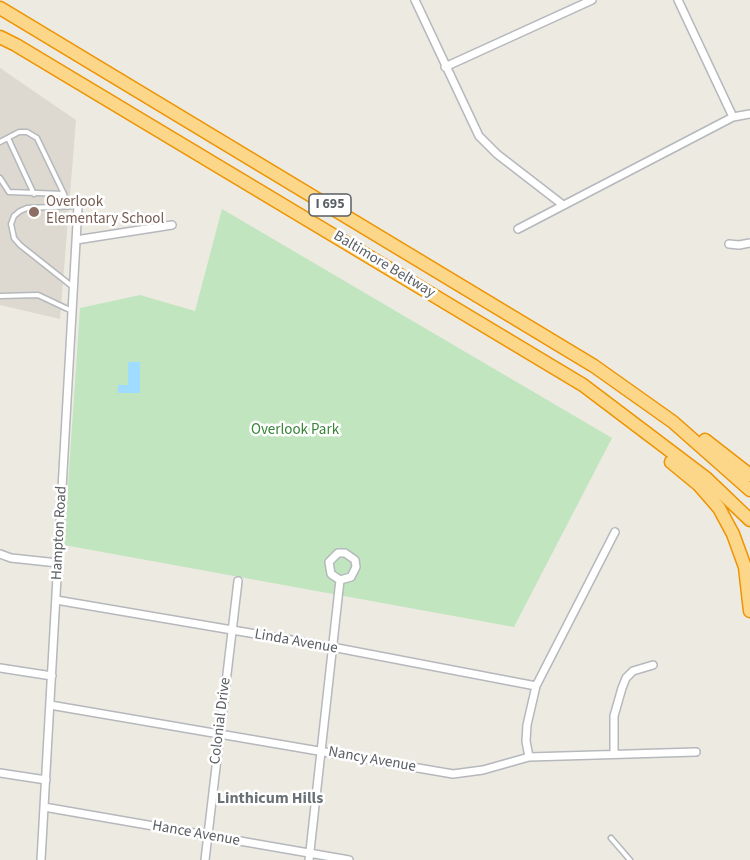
<!DOCTYPE html>
<html>
<head>
<meta charset="utf-8">
<style>
  body { margin:0 }
  canvas { display:block; background:#edeae2 }
</style>
</head>
<body>
<canvas width="750" height="860"></canvas>
<script>
const c = document.querySelector('canvas').getContext('2d');
c.lineJoin = 'round';
function fillPath(path, color) { c.fillStyle = color; c.fill(path, 'evenodd'); }
const poly = rows => new Path2D(rows.map(r => 'M' + r).join(''));
function stroke(path, color, width, dash) { c.strokeStyle = color; c.lineWidth = width; c.lineCap = dash ? 'butt' : 'round'; c.setLineDash(dash || []); c.stroke(path); }
function write(font, color, halo, rows, align = 'center') {
  c.font = font + ' "Source Sans 3",sans-serif'; c.lineWidth = 5; c.setLineDash([]); c.textBaseline = 'middle'; c.strokeStyle = halo; c.fillStyle = color; for (const [text, x, y, turn = 0] of rows) {
    c.save(); c.translate(x, y); c.rotate((+turn || 0) * Math.PI / 180); c.textAlign = isNaN(turn) ? turn : align; if (halo) c.strokeText(text, 0, 0); c.fillText(text, 0, 0); c.restore();
  }
}
fillPath(poly([
  [0,68,76,120,60,319,0,305]
]), '#ddd9d0');
fillPath(poly([
  [222,209,612,438,514,627,64,545,80,308,140,295,195,311]
]), '#c1e5be');
fillPath(poly([
  [128,362,140,362,140,393,118,393,118,385,128,385]
]), '#a0dcff');
const service = poly([
  [8,138,34,194],
  [0,142,19,132,27,132,37,138,64,194,66,206],
  [0,178,9,192,64,194],
  [73,287,20,245,14,238,11,224,14,216,20,211,27,208,77,206],
  [0,296,38,295,72,311],
  [611,838,630,860]
]);
const minor = poly([
  [415,0,479,136,497,154,563,205],
  [678,0,733,117],
  [445,67,592,0],
  [518,229,733,117,750,114],
  [76,240,172,225],
  [729,244,739,245,750,243],
  [0,554,11,558,58,563],
  [56,600,332,647,536,686],
  [0,668,52,676],
  [50,705,453,774,483,770,529,757,696,752],
  [614,754,614,716,622,688,626,678,633,671,653,665],
  [529,757,526,741,527,725,536,686,615,532],
  [0,773,46,780],
  [44,807,349,860],
  [41,860,78,206],
  [205,860,238,581],
  [309,860,340,580,351,577,356,567,355,560,345,553,338,553,329,562,331,574,340,580]
]);
const motorway = poly([
  [0,8,594,366,673,422,750,490],
  [0,37,16,45,583,385,706,478,750,520],
  [705,440,750,475],
  [671,462,699,485,719,508,733,534,745,567,750,611]
]);
stroke(service, '#b5b8bc', 7);
stroke(minor, '#b5b8bc', 10);
stroke(motorway, '#ee9301', 15);
stroke(service, '#fff', 4);
stroke(minor, '#fff', 7);
stroke(motorway, '#fcd78a', 12);
for (const [x, y, r, color] of [
  [34,212,6,"#8d6e63"]
]) { const dot = new Path2D(); dot.arc(x, y, r, 0, 2 * Math.PI); c.fillStyle = color; c.fill(dot); stroke(dot, '#fff', 2); }
for (const [x, y, w] of [
  [330,205,42]
]) { const box = new Path2D(); box.roundRect(x - w / 2, y - 11, w, 22, 4.5); c.fillStyle = '#fff'; c.fill(box); stroke(box, '#5a5f63', 1.5); }
write('bold 14px', '#5a5f63', null, [
  ["I 695",330,205]
]);
write('15px', '#785e54', '#fff', [
  ["Overlook",46,203],
  ["Elementary School",46,220]
], 'left');
write('15px', '#5a5f63', '#fff', [
  ["Baltimore Beltway",384,265,31],
  ["Hampton Road",60,533,-87],
  ["Linda Avenue",296,642,10],
  ["Colonial Drive",221,721,-83],
  ["Nancy Avenue",372,760,10],
  ["Hance Avenue",196,834,10]
]);
write('15px', '#378636', '#fff', [
  ["Overlook Park",295,431]
]);
write('bold 16px', '#6b7175', '#fff', [
  ["Linthicum Hills",270,799]
]);
</script>
</body>
</html>
